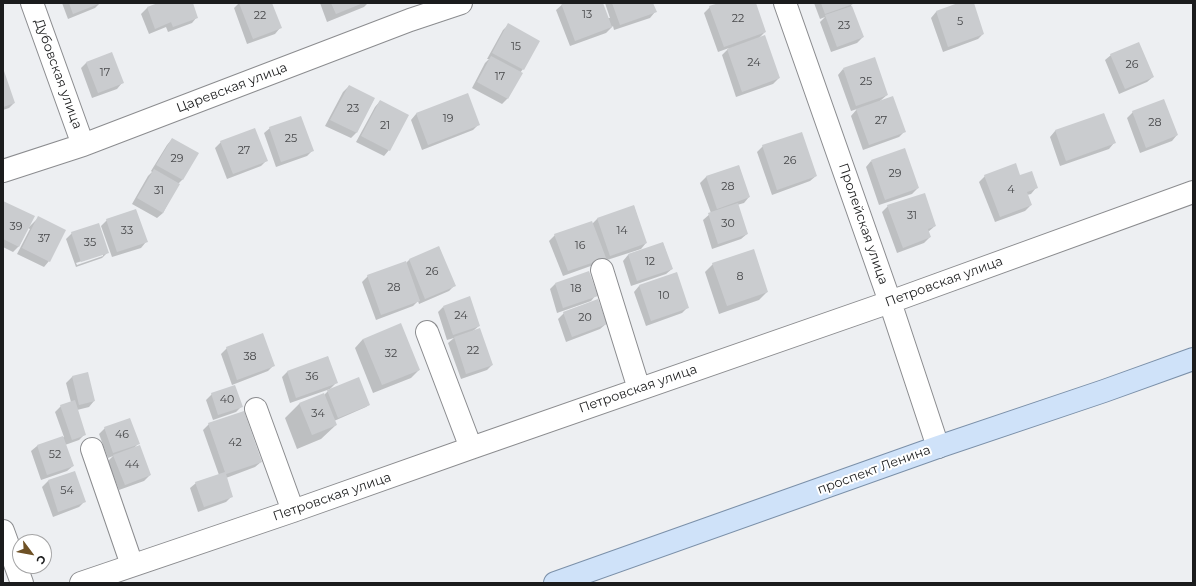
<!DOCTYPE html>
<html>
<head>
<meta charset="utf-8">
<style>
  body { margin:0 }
  #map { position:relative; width:1196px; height:586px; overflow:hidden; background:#edeff2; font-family:Montserrat,sans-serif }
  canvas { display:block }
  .frame { position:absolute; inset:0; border:4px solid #1b1c1d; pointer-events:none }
  .north { position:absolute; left:12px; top:534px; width:40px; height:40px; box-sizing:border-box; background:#fff; border:1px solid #a4a4a5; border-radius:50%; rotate:122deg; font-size:11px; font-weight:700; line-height:16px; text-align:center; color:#1b1c1d }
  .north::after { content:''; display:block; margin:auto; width:14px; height:18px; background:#6e5125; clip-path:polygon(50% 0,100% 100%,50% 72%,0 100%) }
</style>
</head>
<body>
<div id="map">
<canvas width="1196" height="586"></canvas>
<div class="frame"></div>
<div class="north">С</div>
</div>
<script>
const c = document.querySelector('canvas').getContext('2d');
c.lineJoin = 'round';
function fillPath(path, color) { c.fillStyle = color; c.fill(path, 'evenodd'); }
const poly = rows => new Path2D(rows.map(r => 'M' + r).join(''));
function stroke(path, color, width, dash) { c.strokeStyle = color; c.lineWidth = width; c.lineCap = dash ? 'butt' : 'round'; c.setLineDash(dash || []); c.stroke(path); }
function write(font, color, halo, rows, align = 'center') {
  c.font = font + ' Montserrat,sans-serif'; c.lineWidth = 4; c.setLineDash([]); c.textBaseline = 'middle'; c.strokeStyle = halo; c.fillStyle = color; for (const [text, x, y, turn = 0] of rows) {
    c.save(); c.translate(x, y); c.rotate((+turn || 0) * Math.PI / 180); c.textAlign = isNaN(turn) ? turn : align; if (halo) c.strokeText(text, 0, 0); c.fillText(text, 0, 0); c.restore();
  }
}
fillPath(poly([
  [62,3,100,3,95,8,68,19],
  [157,3,192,3,197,17,192,23,168,32,166,27,149,34,141,14,147,8,157,4],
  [239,3,271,3,280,28,275,34,247,44,234,8],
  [320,3,368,3,364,7,327,22],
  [564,3,602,3,608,18,610,18,605,3,652,3,655,12,650,18,614,30,613,26,606,33,570,46,556,10],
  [723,3,755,3,765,32,758,39,779,78,773,84,736,97,722,55,729,48,718,52,704,13,710,7],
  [814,3,853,3,851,5,863,37,857,43,831,52,820,22,825,17,820,19],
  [961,3,973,3,983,34,978,39,943,52,931,18,936,12],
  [509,24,523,69,520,73,521,73,507,99,502,104,472,88,485,63,489,59,487,59,503,30],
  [111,53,122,83,117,89,92,98,81,68,86,63],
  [1111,55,1153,77,1147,82,1119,94,1105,60],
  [843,69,887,95,880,101,904,132,899,137,863,150,851,116,857,109,851,111,838,75],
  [3,71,14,103,9,108,3,110],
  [349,86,374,99,356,133,351,138,325,126,343,92],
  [467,94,479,124,473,130,422,150,411,120,416,114],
  [380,101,389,150,384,156,356,142,375,107],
  [1133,112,1177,135,1172,141,1140,153,1127,118],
  [1104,114,1114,143,1109,149,1060,166,1050,137,1055,131],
  [270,128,312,151,307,156,276,167,264,133],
  [172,139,197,154,182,180,178,184,163,213,157,218,132,204,148,176,152,172,151,171,167,145],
  [221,142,266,161,261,166,227,179,215,148],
  [763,146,816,176,810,181,772,195,757,152],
  [871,161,918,188,912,194,879,205,866,167],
  [739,166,749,197,744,203,737,205,747,234,741,239,712,249,703,220,711,213,700,183,706,177],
  [985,176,1020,176,1036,188,1031,194,1027,195,1031,205,1025,211,995,222,979,182],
  [3,202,29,227,38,218,49,261,44,267,17,254,30,229,28,228,19,246,13,252,3,247],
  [634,206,646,243,641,249,604,261,603,259,599,263,563,276,549,241,555,235,592,224,597,219],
  [888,206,935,226,928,232,930,237,924,243,897,253,882,212],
  [107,220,146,242,141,248,112,257,101,226],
  [72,233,108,252,102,258,76,267,66,239],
  [103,254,103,256,77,265,76,263],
  [663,243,672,269,666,274,631,286,623,261,628,255],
  [439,247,454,286,449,291,419,304,418,301,413,306,376,320,362,282,368,276,405,264,409,260],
  [713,264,767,292,759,300,719,314,705,272],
  [676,273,688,307,682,313,646,326,634,292,639,286],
  [555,284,596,295,591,301,557,313,550,289],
  [443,307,479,326,473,331,492,365,487,370,461,379,448,343,454,338,447,340,438,312],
  [564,313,606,324,600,329,566,342,558,319],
  [363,339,419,370,411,378,373,393,355,348],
  [227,348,273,366,268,371,232,385,221,354],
  [328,357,336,383,328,391,369,405,366,407,334,421,336,425,321,439,297,449,285,418,299,404,324,395,330,389,290,403,282,377,287,372],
  [87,373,94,401,89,407,77,410,85,434,79,440,65,445,73,466,67,471,41,480,31,451,37,446,64,437,55,412,61,406,71,402,66,383,72,377],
  [212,394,242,406,236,412,213,420,206,400],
  [209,424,261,462,255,467,226,478,232,496,226,502,198,512,190,488,196,483,219,475,203,430],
  [105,428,138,444,134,448,150,475,144,481,119,490,108,461,113,456,108,458,99,434],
  [74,472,84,502,79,507,53,517,42,487,48,481]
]), '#0003');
fillPath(poly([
  [69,3,101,3,73,14],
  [158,3,193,3,198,18,173,27,171,22,155,29,147,7],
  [239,3,272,3,282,28,253,39],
  [331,3,363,3,336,14],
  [561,3,603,3,612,27,575,41],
  [612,3,653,3,657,12,620,25],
  [719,3,756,3,766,32,724,47,709,6],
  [821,3,856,3,825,14],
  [958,3,974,3,984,34,948,47,936,11],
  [852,6,864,37,837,47,825,15],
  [508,23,540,41,524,70,492,53],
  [765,35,780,78,742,92,727,49],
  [1139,42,1154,77,1125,89,1110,54],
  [112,52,124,83,98,93,86,62],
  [491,56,523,73,508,99,477,82],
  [875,57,888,95,856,106,843,68],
  [3,68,15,103,3,107],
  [349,85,375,98,357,133,330,120],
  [468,93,480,125,428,145,416,113],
  [893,96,906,132,869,145,856,109],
  [1164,99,1178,135,1146,148,1132,111],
  [380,100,409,115,390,151,361,136],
  [1104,113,1116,143,1066,161,1055,130],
  [301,116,314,151,281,162,269,127],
  [255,128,268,161,233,174,220,141],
  [802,132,817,176,777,190,762,145],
  [172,138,199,153,183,180,156,165],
  [905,148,919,188,885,200,871,160],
  [1016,163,1020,175,1032,171,1038,188,1027,192,1032,205,1000,217,984,175],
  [739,165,750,197,717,209,706,176],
  [154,169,180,184,163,213,137,198],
  [925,193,936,226,928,229,931,237,903,248,887,205],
  [3,201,35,216,19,247,3,239],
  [738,203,748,234,718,244,708,213],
  [634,205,647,243,610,256,597,218],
  [136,209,148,242,117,252,106,219],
  [38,216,66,230,50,262,22,248],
  [592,221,606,258,568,271,554,234],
  [99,223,109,253,81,262,71,232],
  [663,242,673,269,637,281,628,254],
  [439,246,456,286,425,299,409,259],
  [754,249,768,292,727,306,712,263],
  [406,261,420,301,381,315,367,275],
  [589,271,598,296,563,308,555,283],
  [677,272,689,308,651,321,639,285],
  [470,296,480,326,453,335,443,306],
  [598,299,607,324,572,337,563,312],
  [401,323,420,370,382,385,363,339],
  [480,328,493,365,466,374,454,337],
  [263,333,275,366,237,380,226,347],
  [328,356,338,383,296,398,287,371],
  [88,372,95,401,79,405,72,376],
  [359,377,370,405,338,418,327,390],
  [235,385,243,407,218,415,211,393],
  [324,393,337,425,312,435,299,403],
  [75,400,86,435,72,440,60,405],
  [244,411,262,462,226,474,233,497,204,507,195,482,225,472,208,423],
  [130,418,140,444,113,453,104,427],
  [63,436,74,466,47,475,37,445],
  [140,445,151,475,125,485,113,455],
  [75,471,86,502,58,512,48,480]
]), '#cacccf');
const minor = poly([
  [32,3,83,145],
  [785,3,890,302,938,447],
  [3,171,83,145,410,20,461,3],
  [602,270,639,389],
  [427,332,471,448],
  [256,409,293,511],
  [92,449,132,565],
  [3,531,22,583],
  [81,583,293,511,471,448,890,302,1193,192]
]);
const major = poly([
  [555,583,938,447,1104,391,1193,359]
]);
stroke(minor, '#8b8c8f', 24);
stroke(major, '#7b90a9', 24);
stroke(minor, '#fff', 22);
stroke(major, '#cfe2f9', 22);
write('11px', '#47484a', null, [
  ["13",587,15],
  ["22",260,16],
  ["22",738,19],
  ["5",960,22],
  ["23",844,26],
  ["15",516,47],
  ["24",754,63],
  ["26",1132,65],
  ["17",105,73],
  ["17",500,77],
  ["25",866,82],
  ["23",353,109],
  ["19",448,119],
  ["27",881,121],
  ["28",1155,123],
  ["21",385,126],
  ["25",291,139],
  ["27",244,151],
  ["29",177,159],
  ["26",790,161],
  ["29",895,174],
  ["28",728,187],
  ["4",1011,190],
  ["31",159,191],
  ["31",912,216],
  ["30",728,224],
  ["39",16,227],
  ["33",127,231],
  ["14",622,231],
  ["37",44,239],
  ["35",90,243],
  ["16",580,246],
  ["12",650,262],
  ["26",432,272],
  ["8",740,277],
  ["28",394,288],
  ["18",576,289],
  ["10",664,296],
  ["24",461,316],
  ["20",585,318],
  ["22",473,351],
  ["32",391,354],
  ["38",250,357],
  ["36",312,377],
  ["40",227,400],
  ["34",318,414],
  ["46",122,435],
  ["42",235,443],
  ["52",55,455],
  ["44",132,465],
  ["54",67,491]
]);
write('13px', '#1b1c1d', '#fff', [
  ["Дубовская улица",58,74,70],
  ["Царевская улица",232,88,-21],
  ["Пролейская улица",863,224,71],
  ["Петровская улица",944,282,-20],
  ["Петровская улица",638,389,-19],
  ["проспект Ленина",874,470,-20],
  ["Петровская улица",332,497,-19]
]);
</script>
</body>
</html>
